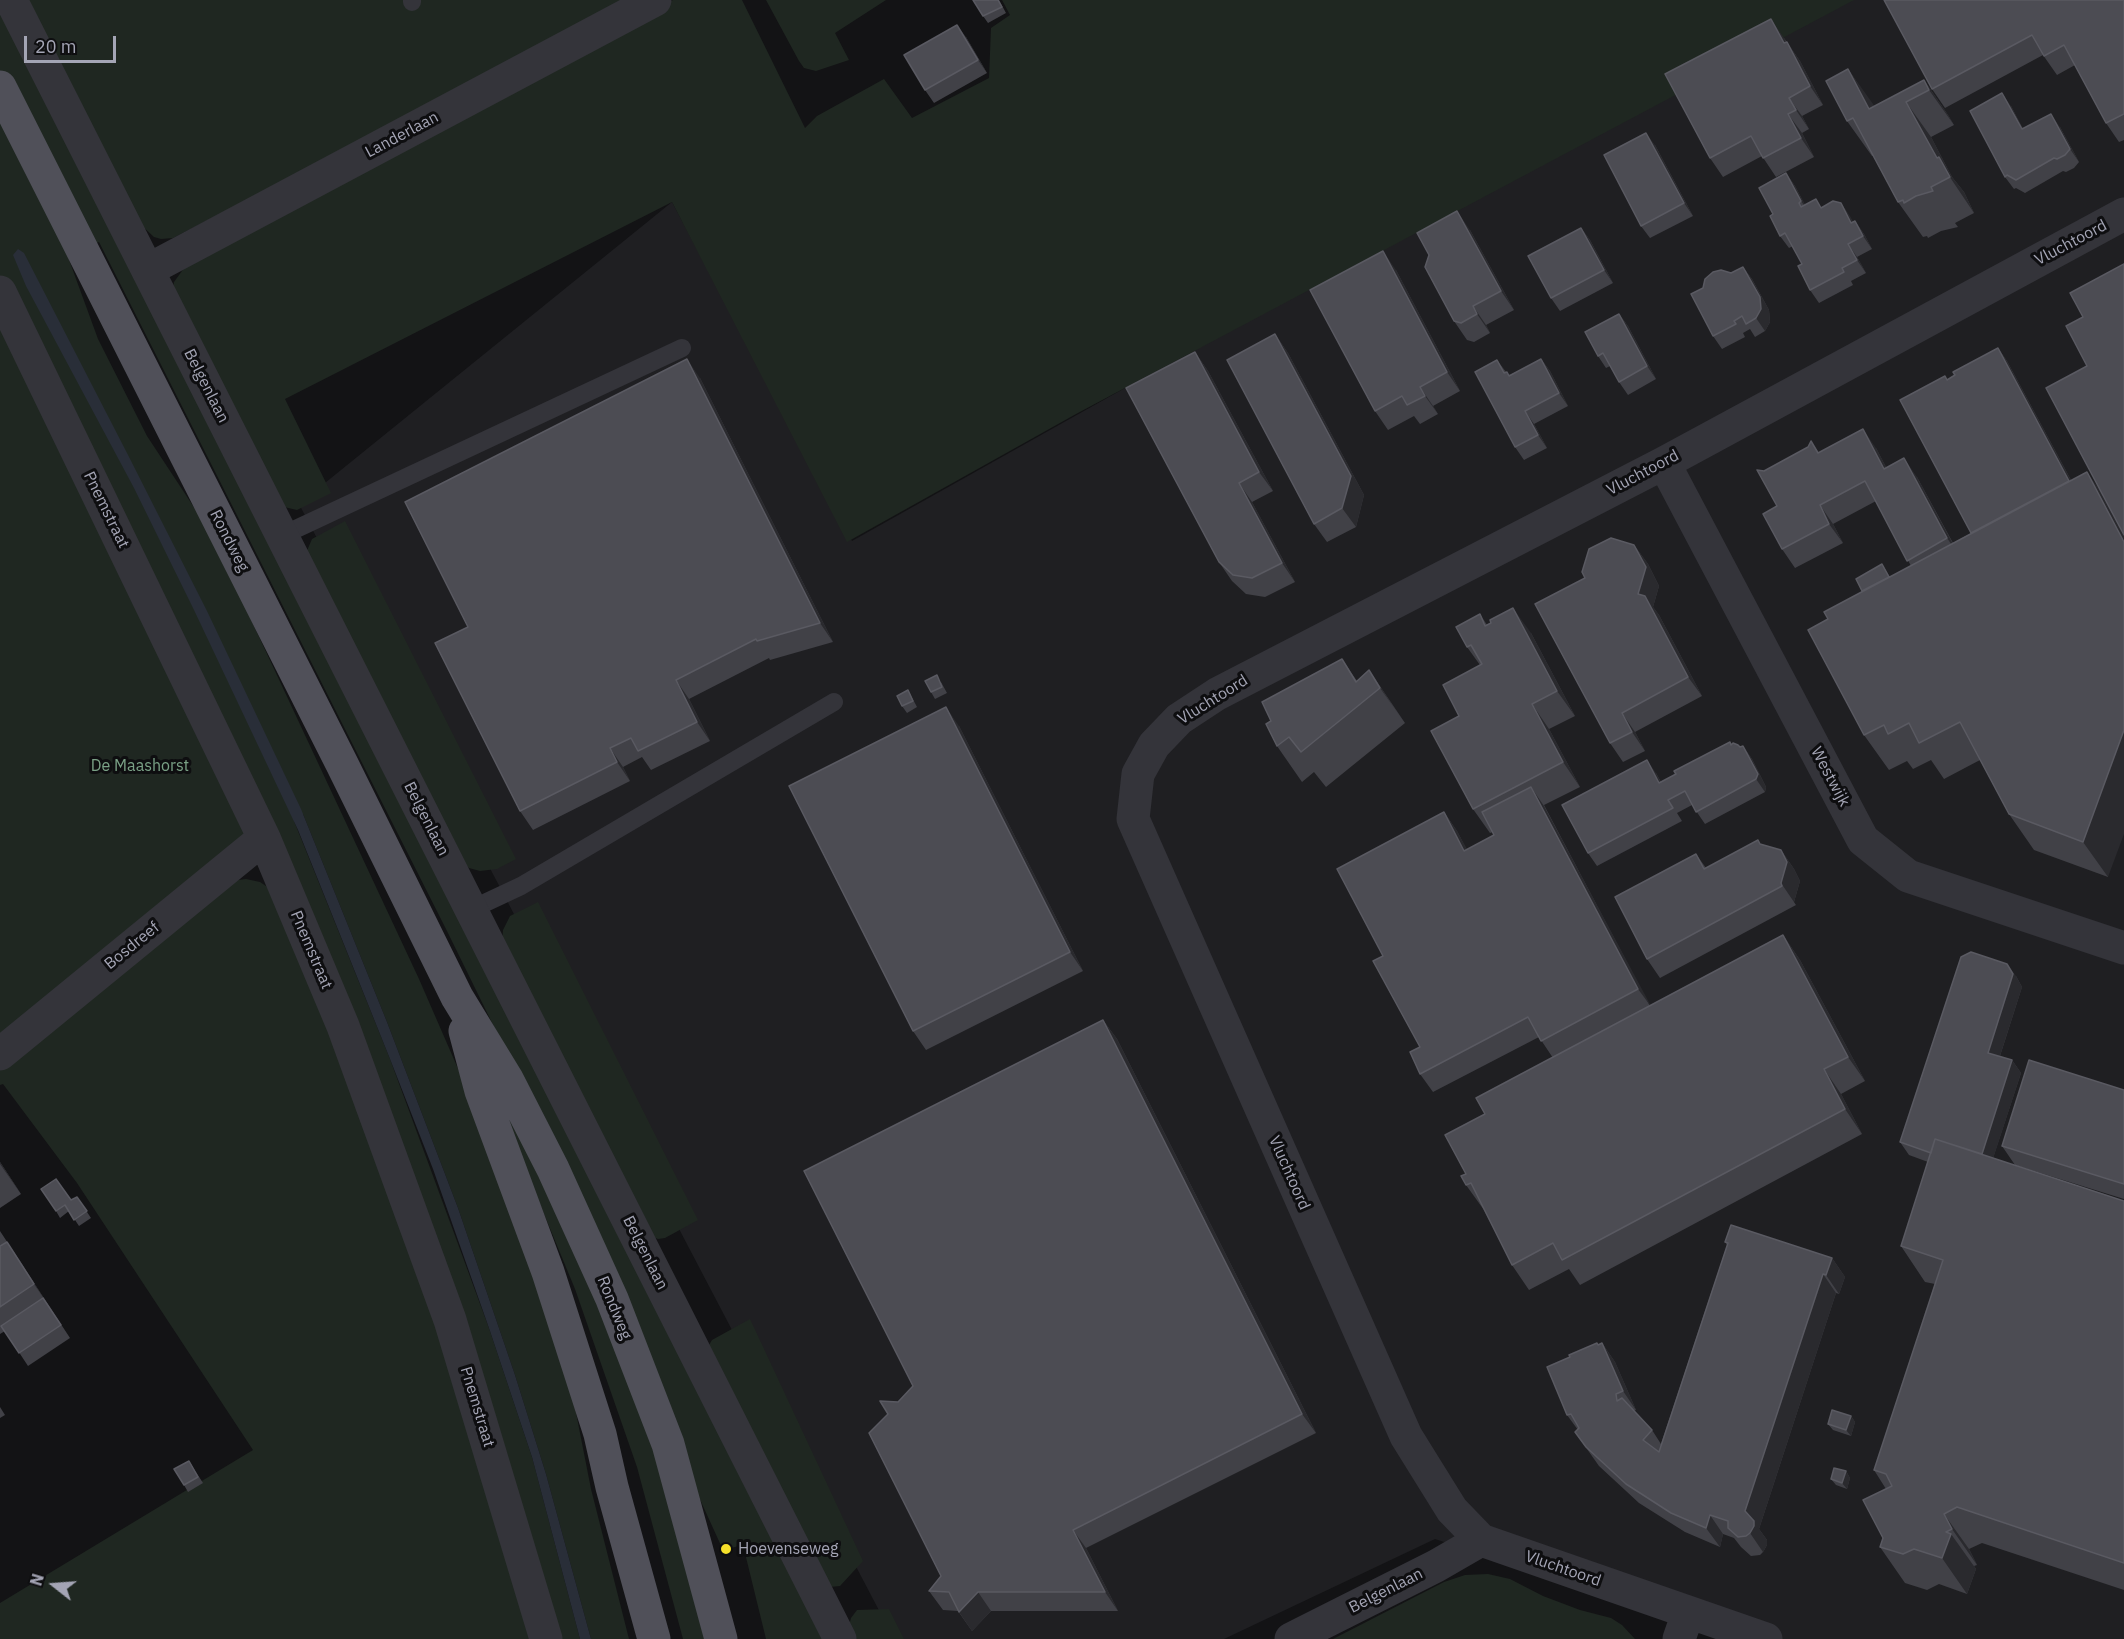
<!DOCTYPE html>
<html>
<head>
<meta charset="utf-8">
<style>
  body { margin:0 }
  #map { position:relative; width:2124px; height:1639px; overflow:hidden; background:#131315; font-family:"IBM Plex Sans",sans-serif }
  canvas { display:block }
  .north { position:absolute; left:24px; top:1555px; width:60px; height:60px; -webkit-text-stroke:4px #0e0e10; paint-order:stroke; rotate:287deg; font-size:16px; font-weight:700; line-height:24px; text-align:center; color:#a4a5b5 }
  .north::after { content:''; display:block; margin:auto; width:21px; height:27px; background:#a4a5b5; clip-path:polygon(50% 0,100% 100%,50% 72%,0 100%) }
  .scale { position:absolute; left:24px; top:36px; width:92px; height:27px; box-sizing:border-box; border:3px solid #a4a5b5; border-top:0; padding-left:8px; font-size:18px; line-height:21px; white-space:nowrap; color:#a4a5b5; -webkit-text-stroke:4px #0e0e10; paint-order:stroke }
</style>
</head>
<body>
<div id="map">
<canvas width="2124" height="1639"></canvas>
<div class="north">N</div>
<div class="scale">20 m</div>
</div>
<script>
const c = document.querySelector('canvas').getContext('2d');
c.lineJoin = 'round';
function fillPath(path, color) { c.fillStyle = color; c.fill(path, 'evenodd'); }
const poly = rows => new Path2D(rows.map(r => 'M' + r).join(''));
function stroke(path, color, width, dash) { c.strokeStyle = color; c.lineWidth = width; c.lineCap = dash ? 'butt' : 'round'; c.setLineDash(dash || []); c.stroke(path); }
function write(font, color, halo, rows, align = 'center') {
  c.font = font + ' "IBM Plex Sans",sans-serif'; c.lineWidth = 6; c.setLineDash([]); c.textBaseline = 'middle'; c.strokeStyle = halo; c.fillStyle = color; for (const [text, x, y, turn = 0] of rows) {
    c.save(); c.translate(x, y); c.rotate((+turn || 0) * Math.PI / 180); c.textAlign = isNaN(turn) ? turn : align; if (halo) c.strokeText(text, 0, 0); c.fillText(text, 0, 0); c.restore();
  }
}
fillPath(poly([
  [1817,0,2124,0,2124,1639,1741,1639,1435,1539,1224,1639,894,1639,299,504,672,202,852,541]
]), '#1f1f22');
fillPath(poly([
  [0,0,639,0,173,238,161,239,154,237,139,223,825,1639,766,1639,743,1545,723,1550,683,1462,578,1198,447,931,99,242,68,257,98,339,147,436,201,518,232,579,419,979,486,1133,567,1367,591,1489,629,1639,591,1639,546,1474,515,1375,458,1208,387,1022,303,814,294,821,390,1059,490,1331,532,1457,580,1639,556,1639,273,838,0,1058],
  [673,0,742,0,805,128,817,116,884,79,912,118,989,78,991,28,1010,15,1002,0,1854,0,1076,414,847,542,672,202,285,399,331,493,297,510,284,507,172,292,174,282,187,264,195,257],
  [766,0,886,0,835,33,849,60,816,71,804,68,799,61],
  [345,521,516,859,497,869,480,871,469,868,461,861,306,553,312,539],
  [246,879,260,882,272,890,391,1183,535,1639,0,1639,0,1603,253,1450,77,1183,3,1084,0,1085,0,1066,231,881],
  [538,902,698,1220,665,1238,658,1239,651,1236,502,943,503,930,510,916],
  [481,1049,536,1155,664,1465,709,1639,683,1639,637,1467,575,1289,518,1151],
  [750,1319,863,1561,840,1586,830,1587,709,1345,712,1340],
  [1488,1574,1510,1579,1543,1596,1580,1610,1611,1618,1622,1625,1635,1639,1333,1639,1444,1582,1465,1575],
  [889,1609,904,1639,856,1639,849,1626,851,1618,857,1610]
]), '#1f2721');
fillPath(poly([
  [18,249,24,253,127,453,207,611,301,809,387,1022,458,1208,515,1375,546,1474,591,1639,580,1639,532,1457,490,1331,433,1169,390,1059,298,830,194,610,134,488,26,286,13,255]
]), '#292e38');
stroke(poly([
  [412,0,412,2],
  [281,536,682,348],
  [472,909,521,886,834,702]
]), '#34343a', 18);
stroke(poly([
  [11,0,840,1639],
  [148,270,655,0],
  [0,292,264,838,343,1026,450,1320,546,1639],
  [1664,463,1863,840,1908,876,2124,948],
  [0,1054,264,838],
  [1291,1639,1436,1566,1481,1540],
  [1679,1639,1688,1613],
  [1766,1639,1481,1540,1452,1510,1406,1436,1133,819,1138,774,1154,745,1179,719,1217,694,1664,463,2124,214]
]), '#34343a', 33);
stroke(poly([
  [0,87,342,764,457,997,507,1079,553,1169,612,1299,668,1444,721,1639],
  [465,1031,481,1091,548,1272,600,1434,612,1487,654,1639]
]), '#505059', 33);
fillPath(poly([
  [999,0,1006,13,988,23,983,16],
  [1884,0,2124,0,2124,140,2119,142,2106,123,2075,65,2057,75,2043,55,1945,108,1932,89],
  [966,37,987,73,934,103,925,90],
  [1784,38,1800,61,1823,105,1802,116,1809,129,1802,133,1814,157,1776,177,1762,156,1723,177,1710,158],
  [1848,69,1874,107,1924,80,1948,115,1954,125,1931,137,1952,177,1964,192,1974,213,1955,223,1958,227,1941,231,1928,238,1927,236,1923,237,1898,202,1873,156,1872,156,1847,121],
  [2011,106,2023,129,2060,127,2079,162,2074,168,2066,172,2063,171,2025,193,2016,188,2014,189,2005,177],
  [1655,145,1693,216,1650,238,1641,226],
  [1786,173,1795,186,1805,205,1822,207,1841,203,1853,222,1855,221,1864,234,1872,249,1857,257,1866,273,1851,281,1853,285,1819,303,1810,290,1802,264,1793,246,1789,248,1780,236,1773,214],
  [1581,228,1590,240,1613,283,1560,311,1551,298],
  [1470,230,1514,310,1486,325,1490,333,1474,342,1467,340,1454,321],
  [2124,264,2108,877,2034,850,2009,814,1980,760,1944,779,1931,760,1913,769,1907,761,1889,770,1864,735,1828,619,1862,591,1882,564,1890,577,1911,566,1876,501,1833,524,1843,543,1795,568,1782,549,1777,506,1764,471,1808,447,1811,441,1819,453,1876,448,1886,467,1917,477,1953,543,1971,533,1948,379,1998,348,2007,361,2071,480,2102,493,2087,366,2083,317],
  [1743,267,1752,279,1769,310,1770,322,1765,331,1755,337,1750,329,1743,333,1745,337,1722,349,1713,336,1731,273],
  [1396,270,1460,391,1433,406,1438,414,1420,424,1414,416,1388,430,1375,411],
  [1619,314,1628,326,1656,379,1628,395,1619,382,1610,366,1606,368,1598,356],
  [1275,334,1288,353,1364,495,1356,527,1327,542,1314,524],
  [1195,352,1208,371,1273,491,1252,502,1295,582,1265,597,1246,594,1232,581,1219,562],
  [1541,359,1550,371,1568,406,1534,424,1547,448,1524,460,1515,447,1497,360,1506,372,1510,375],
  [700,378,833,642,770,660,769,658,689,699,710,741,651,770,642,757,623,767,630,781,533,830,520,811,468,627],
  [1634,545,1648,564,1659,586,1653,607,1659,615,1702,696,1635,732,1645,751,1623,762,1610,743],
  [1480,614,1487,625,1531,633,1575,716,1549,729,1580,787,1544,805,1650,1006,1783,935,1800,960,1865,1081,1841,1094,1862,1134,1580,1285,1569,1269,1529,1290,1512,1265,1484,1210,1466,1185,1466,1174,1485,1114,1553,1058,1539,1037,1433,1092,1420,1074,1420,1047,1383,956,1444,812,1457,831,1467,850,1494,835,1493,832,1490,833,1473,809,1459,716,1480,665,1467,647],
  [1342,659,1357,681,1369,670,1405,723,1326,787,1314,772,1302,782,1277,746,1271,721],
  [941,682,947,693,935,699,931,692],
  [908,690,917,707,907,713,902,706],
  [959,726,1083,971,926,1050,913,1031],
  [1731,744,1740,747,1743,746,1752,759,1766,787,1765,792,1705,824,1692,805,1677,813,1682,821,1597,866,1588,853,1656,773,1661,782],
  [1781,850,1794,869,1800,881,1794,902,1796,905,1660,978,1647,959,1696,854,1706,868],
  [2016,976,2022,987,2000,1056,2012,1060,2021,1073,1993,1158,2124,1201,2124,1590,1982,1543,1969,1549,1977,1565,1974,1566,1976,1569,1967,1594,1939,1584,1927,1590,1905,1583,1880,1547,1883,1538,1886,1489,1874,1470,1935,1284,1925,1282,1901,1246,1928,1162,1909,1155,1900,1142],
  [1103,1020,1117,1039,1316,1433,1086,1548,1118,1611,991,1611,972,1631,958,1611,943,1610,929,1591,941,1576,898,1402,913,1386],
  [2124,1090,2124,1199,2015,1165,2002,1146],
  [0,1162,21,1194,0,1208],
  [77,1197,91,1218,79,1226,69,1211,60,1218,56,1211],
  [0,1231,70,1338,28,1366,5,1331,0,1334],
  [1725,1242,1832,1258,1845,1277,1839,1294,1836,1293,1759,1529,1767,1540,1767,1545,1763,1552,1760,1555,1751,1556,1741,1547,1734,1538,1723,1534,1720,1547,1685,1532,1639,1503,1599,1466,1575,1432,1578,1430,1567,1415,1598,1345,1602,1343,1615,1362,1636,1410,1634,1411,1652,1430,1661,1444,1727,1245],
  [0,1407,5,1415,0,1418],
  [1851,1416,1855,1422,1851,1436,1833,1430,1828,1424],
  [189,1461,203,1483,188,1492,184,1485],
  [1846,1471,1850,1478,1847,1489,1836,1485,1831,1479]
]), '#414147');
fillPath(poly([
  [1771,19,1784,38,1797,62,1784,43],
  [957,25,966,37,987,73,978,60],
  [1787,42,1800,61,1823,105,1810,86],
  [1848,69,1873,104,1894,145,1869,109],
  [1924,80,1948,115,1954,125,1929,90],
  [2002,93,2011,106,2030,142,2022,129],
  [1789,98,1802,116,1809,129,1796,110],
  [1906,102,1931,137,1952,177,1964,192,1974,213,1937,158],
  [1788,114,1802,133,1814,157,1801,138],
  [2051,114,2060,127,2079,162,2070,149],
  [1646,133,1655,145,1693,216,1684,203],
  [1786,173,1795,186,1810,214,1801,201],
  [1841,203,1850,216,1860,235,1851,223],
  [1457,211,1470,230,1514,310,1501,291],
  [1855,221,1864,234,1872,249,1863,236],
  [1581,228,1590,240,1613,283,1604,270],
  [1848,244,1857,257,1866,273,1857,260],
  [1383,251,1396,270,1460,391,1447,372],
  [1743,267,1752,279,1769,310,1770,322,1765,331,1756,318],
  [1473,306,1486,325,1490,333,1477,314],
  [1619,314,1628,326,1656,379,1647,366],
  [1275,334,1288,353,1364,495,1356,527,1342,508],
  [1998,348,2007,361,2079,495,2070,482],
  [1195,352,1208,371,1273,491,1259,472],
  [687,359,700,378,833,642,820,623],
  [1541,359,1550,371,1568,406,1559,393],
  [1420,387,1433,406,1438,414,1425,396],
  [1525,411,1534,424,1547,448,1538,435],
  [1863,429,1876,448,1897,488,1884,469],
  [1904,458,1917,477,1960,557,1947,538],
  [2087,472,2112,507,2124,530,2124,542],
  [1239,483,1252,502,1295,582,1282,563],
  [1820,505,1833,524,1843,543,1829,524],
  [1634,545,1648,564,1659,586,1653,607,1659,615,1702,696,1688,677,1638,594],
  [1513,608,1531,633,1575,716,1557,691],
  [1369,670,1393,706,1405,723,1380,688],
  [676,680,689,699,710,741,697,722],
  [1532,704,1549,729,1580,787,1563,762],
  [946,707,959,726,1083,971,1070,952],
  [1622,713,1635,732,1645,751,1632,732],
  [2124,730,2124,834,2108,877,2083,842],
  [1743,746,1752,759,1766,787,1765,792,1756,779],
  [610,748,623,767,630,781,617,762],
  [1647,760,1656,773,1668,796,1659,783],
  [1531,787,1544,806,1652,1008,1638,989],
  [1444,812,1457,831,1478,870,1464,851],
  [1781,850,1794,869,1800,881,1794,902,1796,905,1781,883],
  [1783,935,1800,960,1865,1081,1848,1057],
  [2007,964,2016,976,2022,987,1997,1065,1988,1053],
  [1103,1020,1117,1039,1316,1433,1302,1414],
  [2012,1060,2021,1073,1986,1180,1977,1167],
  [1824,1069,1841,1094,1862,1134,1845,1109],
  [0,1162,21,1194,0,1164],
  [7,1242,20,1261,47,1303,34,1284],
  [1832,1258,1845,1277,1839,1294,1826,1275],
  [1823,1274,1836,1293,1759,1529,1767,1540,1767,1545,1763,1552,1750,1533,1745,1511],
  [1602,1343,1615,1362,1636,1410,1623,1391],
  [1851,1416,1855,1422,1851,1436,1846,1430],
  [1846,1471,1850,1478,1847,1489,1842,1483],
  [1944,1514,1969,1549,1977,1565,1952,1529],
  [1710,1515,1723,1534,1720,1547,1706,1528],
  [1073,1530,1086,1548,1118,1611,1105,1592],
  [1951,1534,1976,1569,1967,1594,1942,1558],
  [978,1592,991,1611,972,1631,959,1612]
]), '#2a2a2e');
const building = poly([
  [973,0,998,0,1002,7,983,16,973,0],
  [1884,0,2124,0,2124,114,2106,123,2064,45,2044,56,2032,35,1932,89,1884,0],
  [1771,19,1784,43,1787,42,1810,86,1789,98,1796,110,1788,114,1801,138,1763,158,1751,136,1710,158,1665,74,1771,19],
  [957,25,978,60,925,90,904,55,957,25],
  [1848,69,1869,109,1924,80,1929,90,1906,102,1937,158,1939,157,1950,177,1931,187,1933,191,1916,196,1904,203,1903,200,1898,202,1853,118,1847,121,1826,81,1848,69],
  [2002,93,2022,129,2051,114,2070,149,2065,155,2057,159,2054,158,2016,180,2007,175,2005,177,1970,111,2002,93],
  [1646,133,1684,203,1641,226,1604,155,1646,133],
  [1786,173,1801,201,1799,203,1801,207,1816,199,1821,208,1833,201,1841,203,1851,223,1855,221,1863,236,1848,244,1857,260,1842,268,1844,272,1810,290,1798,266,1802,264,1785,233,1780,236,1770,216,1773,214,1759,188,1786,173],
  [1457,211,1501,291,1473,306,1477,314,1461,323,1454,321,1425,267,1429,255,1417,233,1457,211],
  [1581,228,1604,270,1551,298,1528,256,1581,228],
  [1383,251,1447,372,1420,387,1425,396,1407,405,1402,396,1375,411,1310,290,1383,251],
  [2124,264,2124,535,2046,388,2087,366,2066,326,2083,317,2070,293,2124,264],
  [1743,267,1760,297,1761,309,1756,318,1746,324,1742,316,1734,321,1736,324,1713,336,1691,294,1703,288,1705,279,1713,272,1721,270,1731,273,1743,267],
  [1619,314,1647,366,1619,382,1603,353,1598,356,1585,332,1619,314],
  [1275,334,1351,476,1342,508,1314,524,1227,360,1275,334],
  [1998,348,2069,481,1971,533,1900,400,1945,376,1947,380,1955,375,1953,372,1998,348],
  [1195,352,1259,472,1239,483,1282,563,1252,578,1233,575,1219,562,1126,388,1195,352],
  [687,359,820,623,757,641,756,639,676,680,697,722,638,751,631,738,610,748,617,762,520,811,435,643,468,627,405,502,687,359],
  [1541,359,1559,393,1525,411,1538,435,1515,447,1475,372,1497,360,1504,373,1507,372,1509,376,1541,359],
  [1863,429,1884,469,1904,458,1947,538,1907,561,1865,481,1820,505,1829,524,1782,549,1763,514,1777,506,1757,470,1764,471,1808,447,1811,441,1818,453,1863,429],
  [2087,472,2124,542,2124,730,2083,842,2009,814,1960,722,1919,743,1909,723,1888,734,1884,725,1864,735,1808,630,1828,619,1824,612,2087,472],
  [1611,538,1634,545,1646,567,1638,594,1645,596,1688,677,1622,713,1632,732,1610,743,1535,604,1585,578,1582,572,1589,549,1611,538],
  [1882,564,1889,577,1862,591,1856,579,1882,564],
  [1513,608,1557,691,1532,704,1563,762,1473,809,1431,731,1459,716,1443,685,1482,664,1471,645,1467,647,1456,627,1480,614,1485,626,1491,623,1490,620,1513,608],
  [1342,659,1356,682,1369,670,1380,688,1301,752,1289,737,1277,746,1266,724,1271,721,1262,702,1342,659],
  [937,675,942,687,931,692,925,681,937,675],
  [908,690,913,701,902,706,897,696,908,690],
  [946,707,1070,952,913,1031,789,786,946,707],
  [1730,742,1731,745,1733,743,1738,745,1740,747,1743,746,1758,774,1756,779,1696,812,1685,791,1668,800,1673,808,1588,853,1562,805,1647,760,1659,783,1676,774,1674,771,1730,742],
  [1531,787,1638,989,1541,1041,1528,1017,1420,1074,1410,1052,1420,1047,1373,961,1383,956,1337,869,1444,812,1464,851,1494,835,1482,812,1531,787],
  [1758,840,1760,844,1781,850,1787,862,1781,883,1782,886,1647,959,1615,897,1696,854,1704,869,1758,840],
  [1783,935,1848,1057,1824,1069,1845,1109,1562,1260,1553,1243,1512,1265,1471,1183,1466,1185,1461,1176,1466,1174,1445,1135,1485,1114,1476,1098,1783,935],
  [1971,952,2007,964,2013,974,1988,1053,2012,1060,1982,1154,1935,1139,1931,1153,1900,1142,1961,957,1971,952],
  [1103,1020,1302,1414,1073,1530,1105,1592,978,1592,959,1612,949,1592,929,1591,941,1576,869,1433,888,1414,880,1401,898,1402,913,1386,804,1171,1103,1020],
  [2029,1060,2124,1090,2124,1184,2002,1146,2029,1060],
  [1935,1139,2124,1201,2124,1563,1957,1507,1944,1514,1952,1529,1946,1532,1951,1534,1942,1558,1914,1549,1903,1554,1880,1547,1883,1538,1863,1500,1892,1486,1886,1474,1874,1470,1943,1260,1901,1246,1935,1139],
  [56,1179,71,1200,77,1197,87,1211,74,1220,65,1205,56,1211,41,1189,56,1179],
  [1731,1225,1832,1258,1826,1275,1823,1274,1745,1511,1754,1521,1754,1526,1750,1533,1746,1536,1738,1537,1728,1528,1728,1521,1710,1515,1706,1528,1671,1513,1626,1484,1586,1447,1575,1432,1579,1428,1571,1414,1567,1415,1547,1367,1570,1357,1569,1355,1597,1343,1598,1345,1602,1343,1623,1391,1616,1394,1617,1401,1622,1398,1652,1430,1643,1440,1659,1452,1728,1243,1725,1242,1731,1225],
  [7,1242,34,1284,0,1307,0,1246,7,1242],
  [43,1298,61,1325,19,1353,1,1326,43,1298],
  [1832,1410,1851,1416,1846,1430,1828,1424,1832,1410],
  [189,1461,198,1477,184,1485,174,1469,189,1461],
  [1834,1468,1846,1471,1842,1483,1831,1479,1834,1468]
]);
fillPath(building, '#4c4c53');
stroke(building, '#5a5a62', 1.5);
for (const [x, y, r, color] of [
  [726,1549,6,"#f5e02a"]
]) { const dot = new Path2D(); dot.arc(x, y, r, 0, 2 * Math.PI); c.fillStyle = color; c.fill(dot); stroke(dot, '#0e0e10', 2); }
write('16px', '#a4a5b5', '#0e0e10', [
  ["Landerlaan",402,135,-28],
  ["Vluchtoord",2071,243,-28],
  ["Belgenlaan",206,386,63],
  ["Vluchtoord",1643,473,-28],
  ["Pnemstraat",106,510,64],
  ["Rondweg",229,541,63],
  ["Vluchtoord",1213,700,-32],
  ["Westwijk",1830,777,62],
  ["Belgenlaan",426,819,63],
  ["Bosdreef",132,946,-39],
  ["Pnemstraat",311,950,67],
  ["Vluchtoord",1289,1173,66],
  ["Belgenlaan",645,1253,63],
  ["Rondweg",614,1308,68],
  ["Pnemstraat",477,1407,73],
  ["Vluchtoord",1563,1569,19],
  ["Belgenlaan",1386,1591,-27]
]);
write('16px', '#7aa186', '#0e0e10', [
  ["De Maashorst",140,766]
]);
write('16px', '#a4a5b5', '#0e0e10', [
  ["Hoevenseweg",738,1549]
], 'left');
</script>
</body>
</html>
